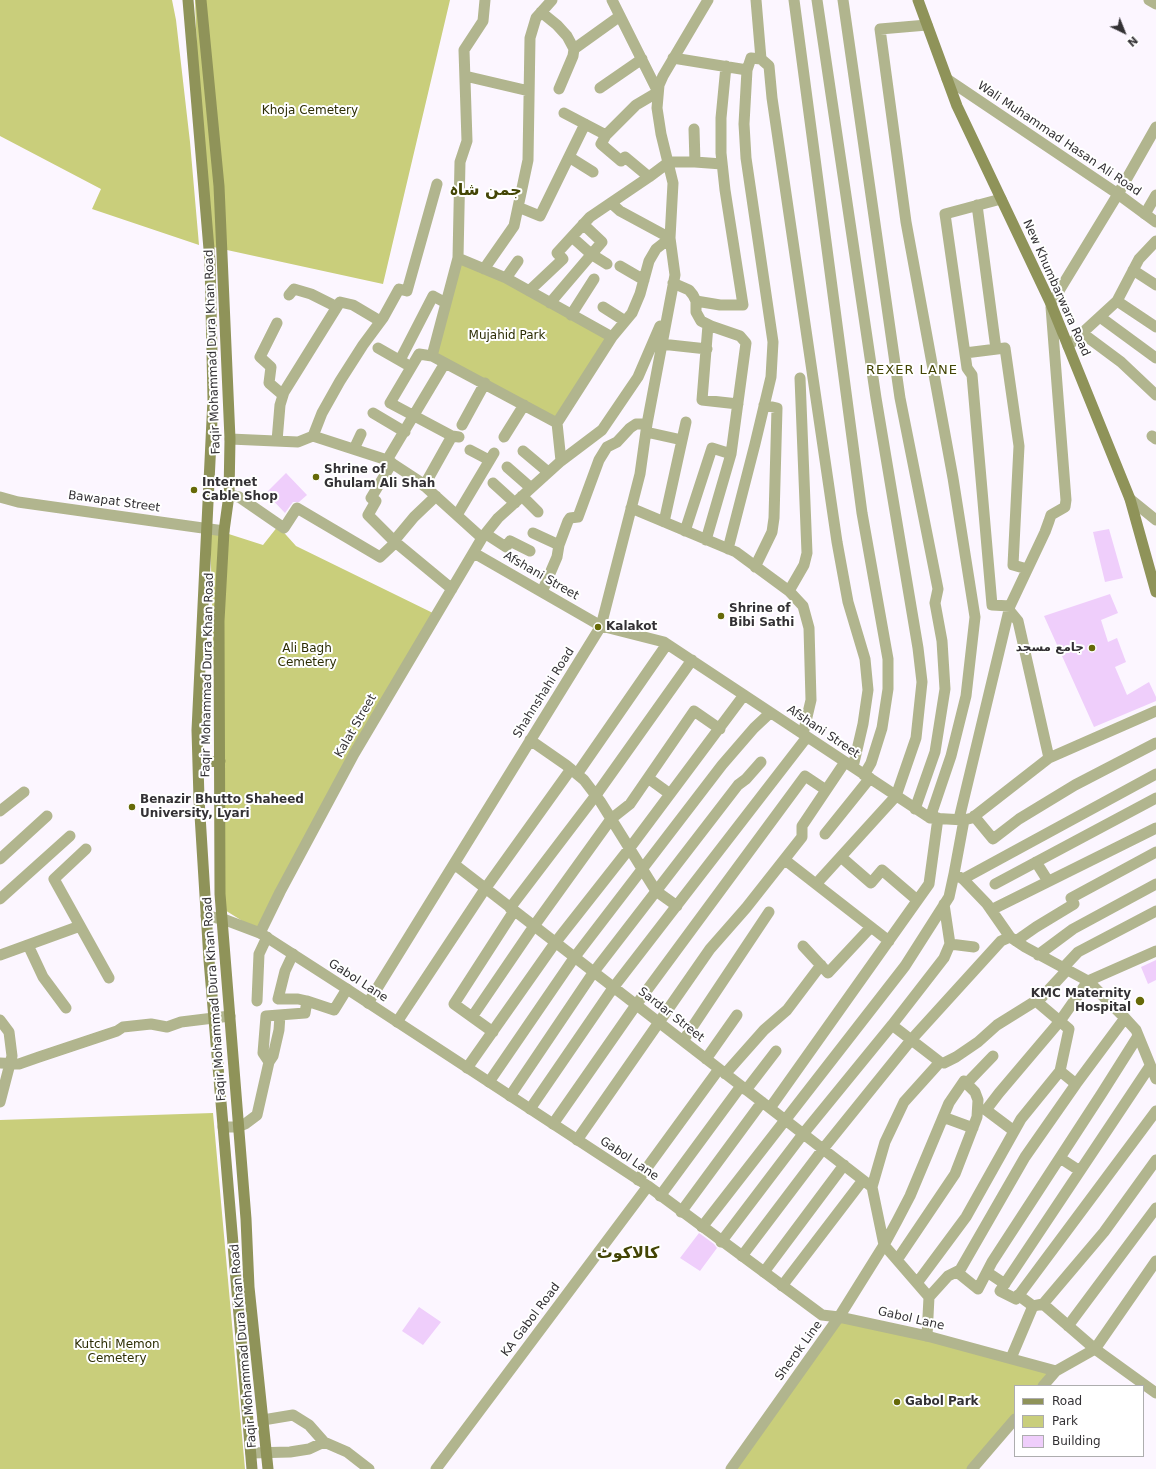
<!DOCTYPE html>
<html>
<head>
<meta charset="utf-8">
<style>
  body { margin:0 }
  #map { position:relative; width:1156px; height:1469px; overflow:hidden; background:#fcf6ff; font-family:"DejaVu Sans",sans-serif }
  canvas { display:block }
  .legend { position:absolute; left:1014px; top:1385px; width:130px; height:72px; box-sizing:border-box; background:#fff; border:1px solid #adadae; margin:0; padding:5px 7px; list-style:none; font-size:12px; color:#333134 }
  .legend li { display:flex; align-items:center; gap:8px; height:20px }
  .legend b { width:20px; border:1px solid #adadae }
  .north { position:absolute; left:1104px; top:12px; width:40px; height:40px; -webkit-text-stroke:3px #fff; paint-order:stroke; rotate:137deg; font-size:11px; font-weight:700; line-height:16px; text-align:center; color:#333134 }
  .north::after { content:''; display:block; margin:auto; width:14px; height:18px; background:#333134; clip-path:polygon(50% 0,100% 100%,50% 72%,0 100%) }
</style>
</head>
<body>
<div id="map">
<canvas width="1156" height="1469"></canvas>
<ul class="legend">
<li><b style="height:5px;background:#8f9359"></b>Road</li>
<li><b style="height:11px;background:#c9ce7b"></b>Park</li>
<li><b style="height:11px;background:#efcefb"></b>Building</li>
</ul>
<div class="north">N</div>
</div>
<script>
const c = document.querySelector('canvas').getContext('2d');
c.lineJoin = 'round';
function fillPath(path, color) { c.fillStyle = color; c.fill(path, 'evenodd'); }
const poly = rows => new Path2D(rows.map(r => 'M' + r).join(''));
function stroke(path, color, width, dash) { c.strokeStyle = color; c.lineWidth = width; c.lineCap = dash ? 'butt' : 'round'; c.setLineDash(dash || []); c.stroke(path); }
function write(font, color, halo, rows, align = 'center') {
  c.font = font + ' "DejaVu Sans","Noto Sans Arabic",sans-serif'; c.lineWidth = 4; c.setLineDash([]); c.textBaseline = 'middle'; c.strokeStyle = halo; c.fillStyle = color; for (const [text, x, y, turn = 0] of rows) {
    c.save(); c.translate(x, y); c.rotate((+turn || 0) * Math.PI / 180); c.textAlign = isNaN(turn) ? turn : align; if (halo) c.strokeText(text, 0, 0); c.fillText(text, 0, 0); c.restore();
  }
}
fillPath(poly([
  [0,0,172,0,176,20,190,142,199,245,92,209,101,189,0,136],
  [195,0,450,0,383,284,204,245],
  [458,258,612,337,557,423,432,356],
  [278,526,296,546,437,615,260,932,220,907,210,528,263,545],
  [213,1113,245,1469,0,1469,0,1120],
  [839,1317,1056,1371,1043,1386,1015,1386,1015,1419,972,1469,731,1469]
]), '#c9ce7b');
fillPath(poly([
  [286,473,307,495,299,502,293,502,285,513,266,493],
  [1109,529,1123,578,1105,582,1093,532],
  [1110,594,1118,613,1101,620,1108,642,1117,638,1126,662,1115,667,1127,695,1149,682,1156,697,1156,701,1094,727,1044,616],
  [1156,960,1156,980,1148,984,1141,967],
  [699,1233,714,1244,717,1248,700,1271,680,1258],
  [419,1307,441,1322,423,1345,402,1331]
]), '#efcefb');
stroke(poly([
  [485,0,483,21,464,50,467,141,460,162,458,258,432,356,557,423],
  [794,0,862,513,888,659,888,689,882,728,871,763,864,775],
  [843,0,900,398,938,589,935,603,942,641,945,689,935,752,915,809],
  [541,12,557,25,567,36,574,49,573,56,559,89],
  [927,25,880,29,906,222,953,478,975,617,966,696,951,756,930,818],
  [574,49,620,16],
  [673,58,747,70,751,58,761,59,756,0],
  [761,59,769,66,772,98,837,542,848,602,865,659,868,690,863,724,853,767],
  [465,76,529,91],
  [600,88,642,59],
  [564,113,606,135,636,105,658,92,612,0],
  [694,129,695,162],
  [606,135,601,144,621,161,625,157,649,177],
  [569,157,593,172],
  [1001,199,945,214,967,368,972,375,992,605,1010,606],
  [977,205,996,349],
  [518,207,540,216,585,124],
  [1145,214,1156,195],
  [572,237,591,254,607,264],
  [458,258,506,278,612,337],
  [620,266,644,280],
  [484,269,514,226,528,160,530,38,536,18,552,0],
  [1133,270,1156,285],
  [506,278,518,261],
  [673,283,689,290,693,295,696,301,696,312,701,321,711,326,740,336,746,343,731,454,706,540],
  [529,291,563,259,557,253,590,217,649,177,669,162,695,162,722,164],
  [289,295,294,289,311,294,337,307],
  [696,301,720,305,743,305,725,190,721,153,721,118,726,66],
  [1117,301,1156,327],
  [550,303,602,242,583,224],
  [603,307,625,321],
  [571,315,594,279],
  [1100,317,1156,358],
  [277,323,260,357,271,367,269,383,283,395],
  [708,325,702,400,738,404],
  [1082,333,1121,362,1156,395],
  [661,344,707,349],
  [1068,346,1117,301,1139,259,1156,241],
  [378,348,406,364],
  [965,353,1005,348,1019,446,1013,565,1027,569],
  [432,356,419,354,390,403,452,436,459,437],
  [400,360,433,296,446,303],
  [373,413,405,432],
  [462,425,485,383],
  [646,432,682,440],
  [313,436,322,413,340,381,363,345,383,318,399,289,407,291,437,184],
  [1152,436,1156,439],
  [504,437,524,405],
  [230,439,298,442,313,436,387,460,419,481,482,538],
  [277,441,280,405,284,392,340,302,353,305,380,321],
  [354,449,361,434],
  [470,450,489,460],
  [523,451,548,472],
  [387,460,445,363],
  [561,461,602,430,638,377,660,326],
  [392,463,371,498,376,501,368,515,394,541,452,589],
  [507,467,531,488],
  [493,483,515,503],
  [424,486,452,436],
  [229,495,239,497,284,528,297,508,380,557,396,542],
  [522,496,538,512],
  [0,497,18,502,224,531],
  [631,508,736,552,789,591,803,606,809,628,811,700,803,734],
  [457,515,494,453],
  [664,522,686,422],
  [685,531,712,448,731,454],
  [533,533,559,545],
  [486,534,506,547,510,541,530,551],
  [394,541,414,517,436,496],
  [728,549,755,444,771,377,773,342,746,158,744,124,747,70],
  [474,553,601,626,664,642,930,818,964,820,972,818,1049,758,1156,711],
  [755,567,772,532,774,518,777,408,764,405],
  [789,591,804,565,807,553,800,378],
  [542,592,557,557,559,545,568,521,570,518,578,517,599,460,607,447,617,442,630,428,636,424,647,424],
  [1009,610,1018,621,1049,758],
  [530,740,566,765,584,780,600,801,656,891,677,906],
  [577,774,667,644],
  [648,778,670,794],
  [0,811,24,792],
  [974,816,993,839,1019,819,1075,785,1156,743],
  [959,819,1010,606,1045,532,1049,521,1051,515,1065,507,1066,500,1051,307],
  [964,820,954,874,963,879,987,904,1010,937,1025,947,1088,981,1125,1018,1136,1030,1156,1079],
  [825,834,870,778],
  [86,849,54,879,109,978],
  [841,857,871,883,882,870,917,900],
  [0,859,47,816],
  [785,860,889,941],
  [1036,862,1048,881],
  [454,864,872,1187],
  [963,879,1156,774],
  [816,884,896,796,916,738,922,682,918,648,876,398,817,0],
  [995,884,1156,798],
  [0,899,70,836],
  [510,908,596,795,692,660],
  [991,910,1156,828],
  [260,933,280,892,354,754,482,538,498,518,561,461,557,423,612,337,632,313,640,294,649,261,656,249,670,238,620,211,611,203],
  [1016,941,1036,927,1074,904,1071,898,1156,852],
  [950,944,974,947],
  [28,945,43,977,66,1008],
  [803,946,828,973,871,927],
  [293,954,285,971,278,999,298,999,307,1001],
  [0,955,80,926],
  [1038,955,1073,929,1156,884],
  [1063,968,1078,952,1156,911],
  [257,1001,259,954,267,937],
  [368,1003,601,626,640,474,647,424,675,275,670,238,673,183,661,134,657,108,659,85,663,76,708,0],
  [472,1017,534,926,611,819,630,804,694,711,720,729],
  [0,1020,9,1032,12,1056,0,1102],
  [397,1022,485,889,571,769],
  [892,1025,940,1062,944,1063,956,1057,978,1042,997,1025,1042,997,1067,970],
  [493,1032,454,1004,514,911],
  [683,1041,769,912],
  [706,1059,737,1015],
  [269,1062,273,1056,279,1030,280,1015],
  [0,1063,19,1064,39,1057,117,1031,123,1027,151,1024,167,1027,181,1022,230,1016],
  [1150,1066,1000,1291,1016,1299,1156,1111],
  [467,1068,555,943,629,849,744,695],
  [1060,1071,1076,1084],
  [725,1074,764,1030,787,1010,821,965],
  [489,1082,574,958,722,765,754,728,770,713],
  [967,1083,993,1056],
  [746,1090,776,1051],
  [510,1096,593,973,738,785,746,779,761,762],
  [770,1108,929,884,938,818],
  [530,1109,613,988,807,737],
  [943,1117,973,1128],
  [553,1124,636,1005,805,776,826,790],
  [223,1127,238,1127,245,1124,257,1115,269,1062,263,1053,266,1016,305,1013,307,1001,334,1010,347,989],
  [1014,1131,986,1110,999,1093,1060,1021,1088,981,1156,951],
  [577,1140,710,949,746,908,802,837,802,826,845,762],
  [1060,1158,1080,1171],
  [638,1180,719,1069],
  [660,1196,741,1086],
  [681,1212,762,1102],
  [702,1227,905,966,949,897,954,874],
  [721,1242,803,1134,892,1025,944,958,950,944,944,904],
  [742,1256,823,1149,911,1040,1001,941,1010,937],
  [764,1272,844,1165],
  [957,1272,978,1289,992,1262,1102,1093,1138,1036],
  [987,1272,1005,1284],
  [917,1283,966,1217,1021,1119,1060,1071,1069,1029,1036,1001],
  [782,1286,863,1180],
  [1018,1295,1033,1306,1043,1304,1104,1232,1156,1160],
  [929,1297,948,1276,960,1270,1025,1157,1076,1084,1125,1018],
  [1043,1304,1095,1349,1156,1393],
  [839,1317,884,1245,897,1221,910,1196,949,1103,964,1081,975,1092,978,1100,977,1117,955,1174,897,1260],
  [1068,1326,1156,1208],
  [927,1336,929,1297,884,1245,872,1187,885,1142,904,1102,940,1062],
  [1011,1358,1033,1306],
  [263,1420,293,1415,309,1425,324,1442],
  [251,1453,290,1452,309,1449,324,1442,347,1452,369,1469]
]), '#b1b58e', 11);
stroke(poly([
  [1149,0,1156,4],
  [947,79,1118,194,1156,222],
  [1051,304,1118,194,1156,127],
  [1130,499,1156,520],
  [206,916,223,919,260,933,347,989,648,1186,822,1315,839,1317,927,1336,1056,1371],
  [1043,1386,1056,1371,1095,1349,1156,1261],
  [436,1469,648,1186],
  [731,1469,839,1317],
  [972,1469,1015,1419]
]), '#b1b58e', 11);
stroke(poly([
  [188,0,210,261,213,399,197,730,199,799,209,960,252,1469],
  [201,0,219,186,230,439,229,495,224,531,219,621,220,894,246,1219,249,1287,268,1469],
  [918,0,957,106,1051,304,1130,499,1156,592],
  [198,762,220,761]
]), '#8f9359', 11);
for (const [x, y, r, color] of [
  [316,477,4,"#666908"],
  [194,490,4,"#666908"],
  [721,616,4,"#666908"],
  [598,627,4,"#666908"],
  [1092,648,4,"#666908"],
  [132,807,4,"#666908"],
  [1140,1001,5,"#666908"],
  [897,1402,4,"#666908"]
]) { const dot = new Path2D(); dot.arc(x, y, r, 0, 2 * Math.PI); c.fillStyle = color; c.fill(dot); stroke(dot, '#fff', 1.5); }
write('12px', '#2c2d04', '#fff', [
  ["Khoja Cemetery",310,111],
  ["Mujahid Park",507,336],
  ["Ali Bagh",307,649],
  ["Cemetery",307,663],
  ["Kutchi Memon",117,1345],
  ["Cemetery",117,1359]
]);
write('12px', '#333134', '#fff', [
  ["Wali Muhammad Hasan Ali Road",1059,139,34],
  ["New Khumbarwara Road",1056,288,66],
  ["Faqir Mohammad Dura Khan Road",213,352,-92],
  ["Bawapat Street",114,502,8],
  ["Afshani Street",541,576,30],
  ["Faqir Mohammad Dura Khan Road",208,675,-89],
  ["Shahnshahi Road",544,693,-58],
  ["Kalat Street",356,726,-60],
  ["Afshani Street",823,732,34],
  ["Gabol Lane",358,981,33],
  ["Faqir Mohammad Dura Khan Road",215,999,-94],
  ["Sardar Street",671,1015,38],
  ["Gabol Lane",629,1159,34],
  ["Gabol Lane",911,1319,13],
  ["KA Gabol Road",531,1320,-53],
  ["Faqir Mohammad Dura Khan Road",244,1346,-95],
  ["Sherok Line",799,1351,-54]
]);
write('bold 12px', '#333134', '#fff', [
  ["Shrine of",324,470],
  ["Ghulam Ali Shah",324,484],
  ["Internet",202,483],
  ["Cable Shop",202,497],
  ["Shrine of",729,609],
  ["Bibi Sathi",729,623],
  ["Kalakot",606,627],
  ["جامع مسجد",1084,648,"right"],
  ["Benazir Bhutto Shaheed",140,800],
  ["University, Lyari",140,814],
  ["KMC Maternity",1131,994,"right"],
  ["Hospital",1131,1008,"right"],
  ["Gabol Park",905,1402]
], 'left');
c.letterSpacing = '1px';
write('13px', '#434505', '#fff', [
  ["REXER LANE",912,371]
]);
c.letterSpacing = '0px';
write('bold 16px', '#434505', '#fff', [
  ["جمن شاہ",486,191],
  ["کالاکوٹ",628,1254]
]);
</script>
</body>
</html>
